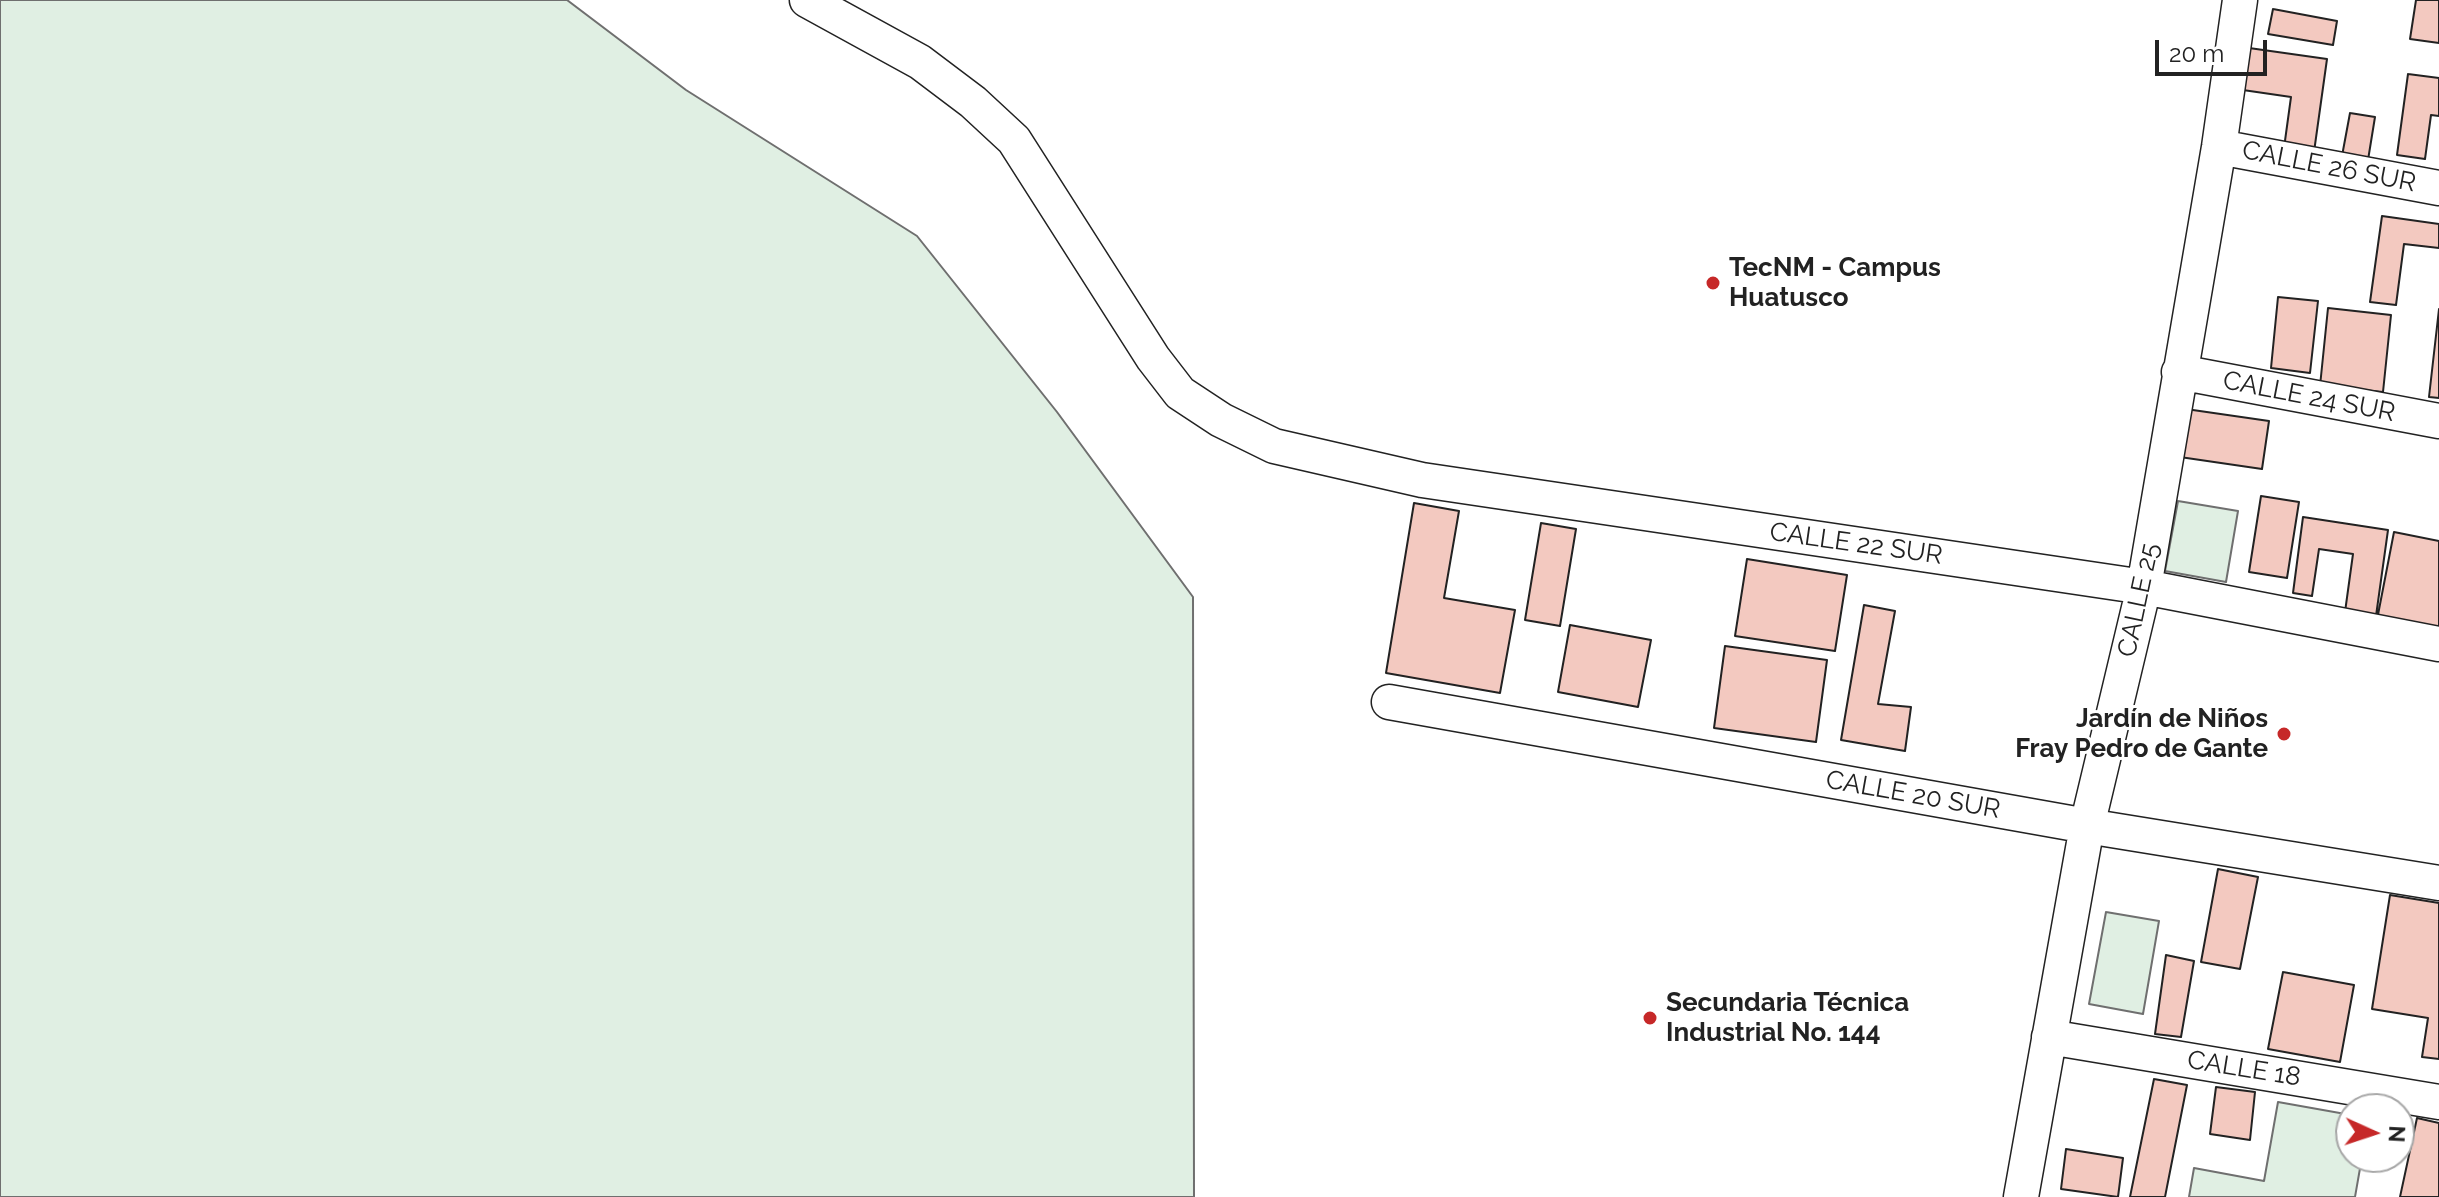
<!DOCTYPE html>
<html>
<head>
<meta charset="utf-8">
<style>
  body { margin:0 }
  #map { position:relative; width:2439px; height:1197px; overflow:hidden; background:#fff; font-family:Raleway,sans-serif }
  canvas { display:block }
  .north { position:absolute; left:2335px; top:1093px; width:80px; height:80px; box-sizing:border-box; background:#fff; border:2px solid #a7a7a7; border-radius:50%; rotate:93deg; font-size:22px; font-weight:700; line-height:32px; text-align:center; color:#222 }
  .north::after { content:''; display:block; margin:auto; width:28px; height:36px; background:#c62828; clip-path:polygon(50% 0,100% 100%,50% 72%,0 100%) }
  .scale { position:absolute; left:2155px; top:40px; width:112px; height:36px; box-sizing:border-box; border:4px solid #222; border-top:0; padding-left:10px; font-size:24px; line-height:28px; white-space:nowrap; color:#222; -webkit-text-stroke:6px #fff; paint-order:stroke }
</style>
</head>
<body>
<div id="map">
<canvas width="2439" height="1197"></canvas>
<div class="north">N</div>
<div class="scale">20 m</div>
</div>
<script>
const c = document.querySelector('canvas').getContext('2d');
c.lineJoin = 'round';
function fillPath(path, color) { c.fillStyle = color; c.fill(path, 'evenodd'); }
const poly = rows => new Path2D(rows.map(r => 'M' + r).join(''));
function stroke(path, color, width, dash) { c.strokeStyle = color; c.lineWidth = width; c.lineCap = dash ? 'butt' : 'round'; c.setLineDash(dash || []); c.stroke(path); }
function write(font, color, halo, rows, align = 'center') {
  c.font = font + ' Raleway,sans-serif'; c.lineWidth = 6; c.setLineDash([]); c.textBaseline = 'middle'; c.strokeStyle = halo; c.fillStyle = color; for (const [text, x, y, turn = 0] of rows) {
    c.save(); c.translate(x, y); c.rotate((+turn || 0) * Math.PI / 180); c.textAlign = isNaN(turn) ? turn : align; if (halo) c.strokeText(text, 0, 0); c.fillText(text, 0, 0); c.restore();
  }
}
const green = poly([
  [0,0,567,0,686,90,917,236,1057,412,1193,597,1194,1197,0,1197,0,0],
  [2178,501,2238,511,2226,582,2165,571,2178,501],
  [2106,912,2159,921,2143,1014,2089,1004,2106,912],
  [2278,1102,2351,1115,2351,1157,2362,1157,2355,1197,2189,1197,2194,1168,2264,1181,2278,1102]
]);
fillPath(green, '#e0efe3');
stroke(green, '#6f6f6f', 2);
const building = poly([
  [2416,0,2439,0,2439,43,2410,39,2416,0],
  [2273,9,2337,21,2333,45,2268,34,2273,9],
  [2242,47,2327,59,2314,152,2284,148,2291,97,2236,89,2242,47],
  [2408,74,2439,78,2439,116,2431,115,2425,159,2397,155,2408,74],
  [2350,113,2375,117,2368,160,2342,156,2350,113],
  [2382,216,2439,224,2439,248,2404,244,2396,305,2370,302,2382,216],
  [2278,297,2318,301,2310,373,2271,368,2278,297],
  [2328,308,2391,315,2383,392,2320,386,2328,308],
  [2439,309,2439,398,2429,397,2439,309],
  [2179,408,2269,421,2262,469,2173,456,2179,408],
  [2261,496,2299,502,2287,578,2249,572,2261,496],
  [1414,503,1459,511,1444,598,1515,610,1500,693,1386,673,1414,503],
  [2303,517,2388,530,2376,616,2345,612,2353,554,2319,549,2312,596,2293,593,2303,517],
  [1541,523,1576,529,1560,626,1525,620,1541,523],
  [2394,532,2439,541,2439,637,2376,625,2394,532],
  [1747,559,1847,575,1835,651,1735,636,1747,559],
  [1864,605,1895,611,1878,704,1911,707,1905,751,1841,740,1864,605],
  [1570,625,1651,640,1638,707,1558,692,1570,625],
  [1725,646,1827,660,1816,742,1714,728,1725,646],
  [2218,869,2258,877,2240,969,2201,962,2218,869],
  [2390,895,2439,903,2439,1059,2422,1057,2428,1018,2372,1009,2390,895],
  [2166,955,2194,961,2181,1037,2155,1034,2166,955],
  [2283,972,2354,985,2340,1062,2268,1049,2283,972],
  [2154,1079,2187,1085,2165,1197,2130,1197,2154,1079],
  [2216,1087,2255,1092,2250,1140,2210,1134,2216,1087],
  [2417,1118,2439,1123,2439,1197,2400,1197,2417,1118],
  [2066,1149,2123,1158,2118,1197,2061,1189,2066,1149]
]);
fillPath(building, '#f3c9c0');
stroke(building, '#222', 2);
const minor = poly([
  [807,0,920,62,973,102,1014,140,1153,358,1180,393,1221,420,1274,446,1422,480,2144,587,2439,644],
  [2219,147,2439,188],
  [2179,372,2439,421],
  [1389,702,2087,826,2439,883],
  [2049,1037,2439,1102],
  [2021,1197,2087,826,2144,587,2219,147,2240,0]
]);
stroke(minor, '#222', 37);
stroke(minor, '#fff', 34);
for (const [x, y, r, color] of [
  [1713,283,8,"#c62828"],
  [2284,734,8,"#c62828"],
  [1650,1018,8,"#c62828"]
]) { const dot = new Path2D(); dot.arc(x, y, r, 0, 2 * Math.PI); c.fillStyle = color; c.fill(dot); stroke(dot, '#fff', 3); }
write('26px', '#222', '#fff', [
  ["CALLE 26 SUR",2329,167,11],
  ["CALLE 24 SUR",2309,397,11],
  ["CALLE 22 SUR",1856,544,8],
  ["CALLE 25",2139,600,-78],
  ["CALLE 20 SUR",1913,795,10],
  ["CALLE 18",2244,1069,9]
]);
write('bold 26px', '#222', '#fff', [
  ["TecNM - Campus",1729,268],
  ["Huatusco",1729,298],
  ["Jardín de Niños",2268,719,"right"],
  ["Fray Pedro de Gante",2268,749,"right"],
  ["Secundaria Técnica",1666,1003],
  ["Industrial No. 144",1666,1033]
], 'left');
</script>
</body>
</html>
